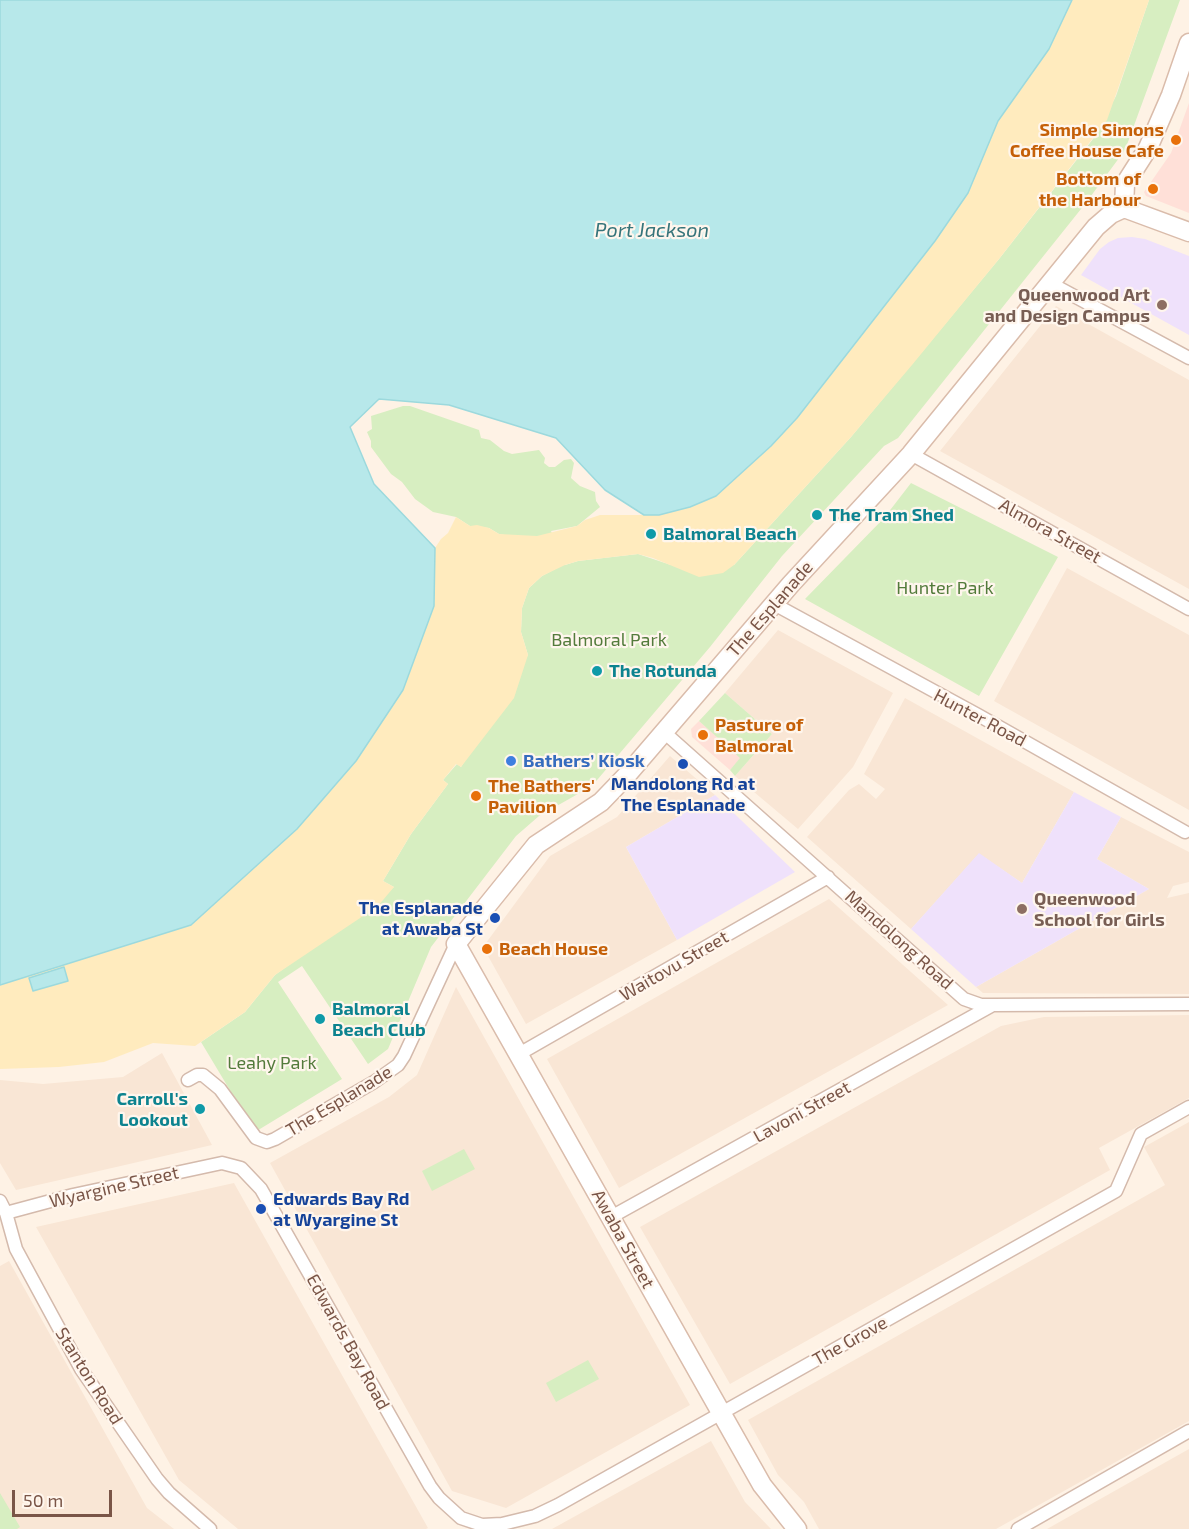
<!DOCTYPE html>
<html>
<head>
<meta charset="utf-8">
<style>
  body { margin:0 }
  #map { position:relative; width:1189px; height:1529px; overflow:hidden; background:#fef2e5; font-family:"Exo 2",sans-serif }
  canvas { display:block }
  .scale { position:absolute; left:12px; top:1490px; width:100px; height:27px; box-sizing:border-box; border:3px solid #7a5547; border-top:0; padding-left:8px; font-size:18px; line-height:21px; white-space:nowrap; color:#7a5547; -webkit-text-stroke:4px #fff6ed; paint-order:stroke }
</style>
</head>
<body>
<div id="map">
<canvas width="1189" height="1529"></canvas>
<div class="scale">50 m</div>
</div>
<script>
const c = document.querySelector('canvas').getContext('2d');
c.lineJoin = 'round';
function fillPath(path, color) { c.fillStyle = color; c.fill(path, 'evenodd'); }
const poly = rows => new Path2D(rows.map(r => 'M' + r).join(''));
function stroke(path, color, width, dash) { c.strokeStyle = color; c.lineWidth = width; c.lineCap = dash ? 'butt' : 'round'; c.setLineDash(dash || []); c.stroke(path); }
function write(font, color, halo, rows, align = 'center') {
  c.font = font + ' "Exo 2",sans-serif'; c.lineWidth = 4.5; c.setLineDash([]); c.textBaseline = 'middle'; c.strokeStyle = halo; c.fillStyle = color; for (const [text, x, y, turn = 0] of rows) {
    c.save(); c.translate(x, y); c.rotate((+turn || 0) * Math.PI / 180); c.textAlign = isNaN(turn) ? turn : align; if (halo) c.strokeText(text, 0, 0); c.fillText(text, 0, 0); c.restore();
  }
}
fillPath(poly([
  [1056,306,1189,380,1189,589,940,451],
  [1067,568,1189,635,1189,810,994,701],
  [778,630,893,693,853,767,798,829,735,776,772,734,725,693],
  [905,698,1074,792,1022,883,979,854,911,929,807,837,849,790,859,784,876,799,885,789,864,774],
  [670,756,715,795,626,847,677,940,526,1024,483,947,550,856,617,817],
  [1121,817,1189,852,1189,882,1173,886,1167,898,1189,893,1189,994,983,993,976,987,1149,889,1097,859],
  [829,899,948,1005,619,1188,547,1059],
  [456,987,690,1405,506,1508,452,1491,270,1163,389,1097,417,1075],
  [1189,1015,1189,1098,1099,1148,1110,1170,730,1384,640,1227,1001,1026,1044,1017],
  [162,1053,212,1145,16,1190,0,1163,0,1080,43,1084,123,1077],
  [1189,1122,1189,1421,996,1529,819,1529,804,1502,778,1475,748,1420,1165,1185,1144,1147],
  [234,1183,428,1528,426,1529,238,1529,179,1480,36,1227],
  [9,1261,147,1508,174,1529,0,1529,0,1266],
  [711,1441,745,1502,771,1529,552,1529],
  [1189,1449,1189,1529,1047,1529]
]), '#f9e6d5');
fillPath(poly([
  [1189,103,1189,213,1146,196,1144,192,1171,153],
  [699,721,741,758,730,770,692,737,691,729]
]), '#ffe0d8');
fillPath(poly([
  [1132,237,1145,239,1189,256,1189,335,1081,275,1100,249,1109,242,1118,238],
  [1074,792,1121,817,1097,859,1149,889,976,987,911,929,979,853,1022,883],
  [715,795,795,872,677,940,626,847]
]), '#efe1fb');
fillPath(poly([
  [1149,0,1180,0,1125,150,1085,204,898,438,884,446,782,556,710,647,592,786,539,816,516,836,431,947,388,1049,368,1064,302,966,278,982,342,1079,255,1132,201,1042,245,1012,275,975,394,887,383,881,411,834,448,784,443,780,457,764,461,767,528,655,521,632,522,608,529,588,542,576,557,568,537,536,510,536,499,534,489,528,470,526,456,517,433,512,415,499,402,482,391,474,371,447,371,441,367,432,372,429,371,416,403,406,410,406,479,430,481,438,490,440,504,451,512,454,539,450,545,458,544,463,549,467,555,467,564,460,571,459,574,463,571,478,580,486,595,492,596,501,600,507,577,526,551,531,565,565,578,561,638,554,671,565,734,565,851,437,999,259,1093,139,1116,96],
  [911,483,1058,557,979,696,805,599,884,518],
  [725,693,772,734,735,776,730,770,740,758,699,721],
  [464,1149,475,1169,432,1191,422,1171],
  [588,1360,599,1379,556,1402,546,1383],
  [0,1493,20,1527,17,1529,0,1529]
]), '#d7eec1');
fillPath(poly([
  [1072,0,1149,0,1107,120,999,259,912,365,851,437,734,565,723,573,699,577,653,558,638,554,578,561,565,565,542,576,529,588,522,608,521,632,528,655,514,698,461,767,456,764,443,780,448,784,411,834,383,881,394,887,378,906,275,975,245,1012,195,1046,153,1043,104,1062,59,1067,0,1069,0,985,191,925,297,829,356,761,403,690,434,606,435,548,441,539,448,533,456,517,470,526,477,525,489,528,499,534,537,536,577,526,585,520,600,515,659,515,716,496,771,446,797,418,935,241,968,193,998,121,1049,49]
]), '#ffebbe');
const water = poly([
  [0,0,1072,0,1049,49,998,121,968,193,935,241,797,418,771,446,716,496,690,507,659,515,644,515,605,490,556,438,449,405,379,399,350,427,374,484,435,548,434,606,403,690,356,761,297,829,191,925,0,985,0,0],
  [64,967,68,981,33,991,29,978,64,967]
]);
fillPath(water, '#b7e8ea');
stroke(water, '#9cd9dd', 1.5);
const street = poly([
  [1050,283,1189,358],
  [911,454,1189,609],
  [774,604,978,715,1185,832],
  [665,733,964,999,981,1005,992,1005,1189,1004],
  [519,1054,828,877],
  [188,1080,197,1075,203,1075,220,1089,256,1138,267,1142,275,1139,374,1082,398,1065,404,1056,456,944],
  [0,1201,6,1213,16,1249,81,1369,157,1479,169,1493,210,1529],
  [6,1213,73,1195,222,1163,241,1168,261,1189,430,1486,439,1498,461,1518,482,1525,502,1524,535,1516,558,1505,1116,1191,1141,1134,1189,1107],
  [611,1217,991,1006],
  [1018,1529,1189,1431]
]);
const secondary = poly([
  [1124,208,1125,184,1148,148,1171,95,1189,43],
  [1124,208,1189,232],
  [797,1529,762,1485,456,944,536,845,601,802,627,775,791,584,911,454,1096,227,1111,214,1124,208]
]);
stroke(street, '#d4baac', 15);
stroke(secondary, '#dabcab', 21);
stroke(street, '#fff', 12);
stroke(secondary, '#fff', 18);
for (const [x, y, r, color] of [
  [1176,140,6,"#e8710a"],
  [1153,189,6,"#e8710a"],
  [1162,305,6,"#8d6e63"],
  [817,515,6,"#0f9aa8"],
  [651,534,6,"#0f9aa8"],
  [597,671,6,"#0f9aa8"],
  [703,735,6,"#e8710a"],
  [511,761,6,"#3f7fe0"],
  [683,764,6,"#1a4fb4"],
  [476,796,6,"#e8710a"],
  [1022,909,6,"#8d6e63"],
  [495,918,6,"#1a4fb4"],
  [487,949,6,"#e8710a"],
  [320,1019,6,"#0f9aa8"],
  [200,1109,6,"#0f9aa8"],
  [261,1209,6,"#1a4fb4"]
]) { const dot = new Path2D(); dot.arc(x, y, r, 0, 2 * Math.PI); c.fillStyle = color; c.fill(dot); stroke(dot, '#fff6ed', 2); }
write('bold 18px', '#c56008', '#fff6ed', [
  ["Simple Simons",1164,130,"right"],
  ["Coffee House Cafe",1164,151,"right"],
  ["Bottom of",1141,179,"right"],
  ["the Harbour",1141,200,"right"],
  ["Pasture of",715,725],
  ["Balmoral",715,746],
  ["The Bathers'",488,786],
  ["Pavilion",488,807],
  ["Beach House",499,949]
], 'left');
write('bold 18px', '#785e54', '#fff6ed', [
  ["Queenwood Art",1150,295],
  ["and Design Campus",1150,316],
  ["Queenwood",1034,899,"left"],
  ["School for Girls",1034,920,"left"]
], 'right');
write('bold 18px', '#0d838f', '#fff6ed', [
  ["The Tram Shed",829,515],
  ["Balmoral Beach",663,534],
  ["The Rotunda",609,671],
  ["Balmoral",332,1009],
  ["Beach Club",332,1030],
  ["Carroll's",188,1099,"right"],
  ["Lookout",188,1120,"right"]
], 'left');
write('18px', '#7a5547', '#fff6ed', [
  ["Almora Street",1050,531,29],
  ["The Esplanade",770,609,-49],
  ["Hunter Road",980,718,28],
  ["Mandolong Road",899,940,42],
  ["Waitovu Street",674,966,-30],
  ["The Esplanade",339,1101,-31],
  ["Lavoni Street",802,1112,-29],
  ["Wyargine Street",114,1187,-13],
  ["Awaba Street",623,1239,61],
  ["The Grove",850,1341,-29],
  ["Edwards Bay Road",348,1342,61],
  ["Stanton Road",89,1376,58]
]);
write('18px', '#537b3b', '#fff6ed', [
  ["Hunter Park",945,588],
  ["Balmoral Park",609,640],
  ["Leahy Park",272,1063]
]);
write('bold 18px', '#366cbe', '#fff6ed', [
  ["Bathers’ Kiosk",523,761]
], 'left');
write('bold 18px', '#164399', '#fff6ed', [
  ["Mandolong Rd at",683,784],
  ["The Esplanade",683,805],
  ["The Esplanade",483,908,"right"],
  ["at Awaba St",483,929,"right"],
  ["Edwards Bay Rd",273,1199,"left"],
  ["at Wyargine St",273,1220,"left"]
]);
write('italic 20px', '#36747a', '#fff6ed', [
  ["Port Jackson",652,230]
]);
</script>
</body>
</html>
